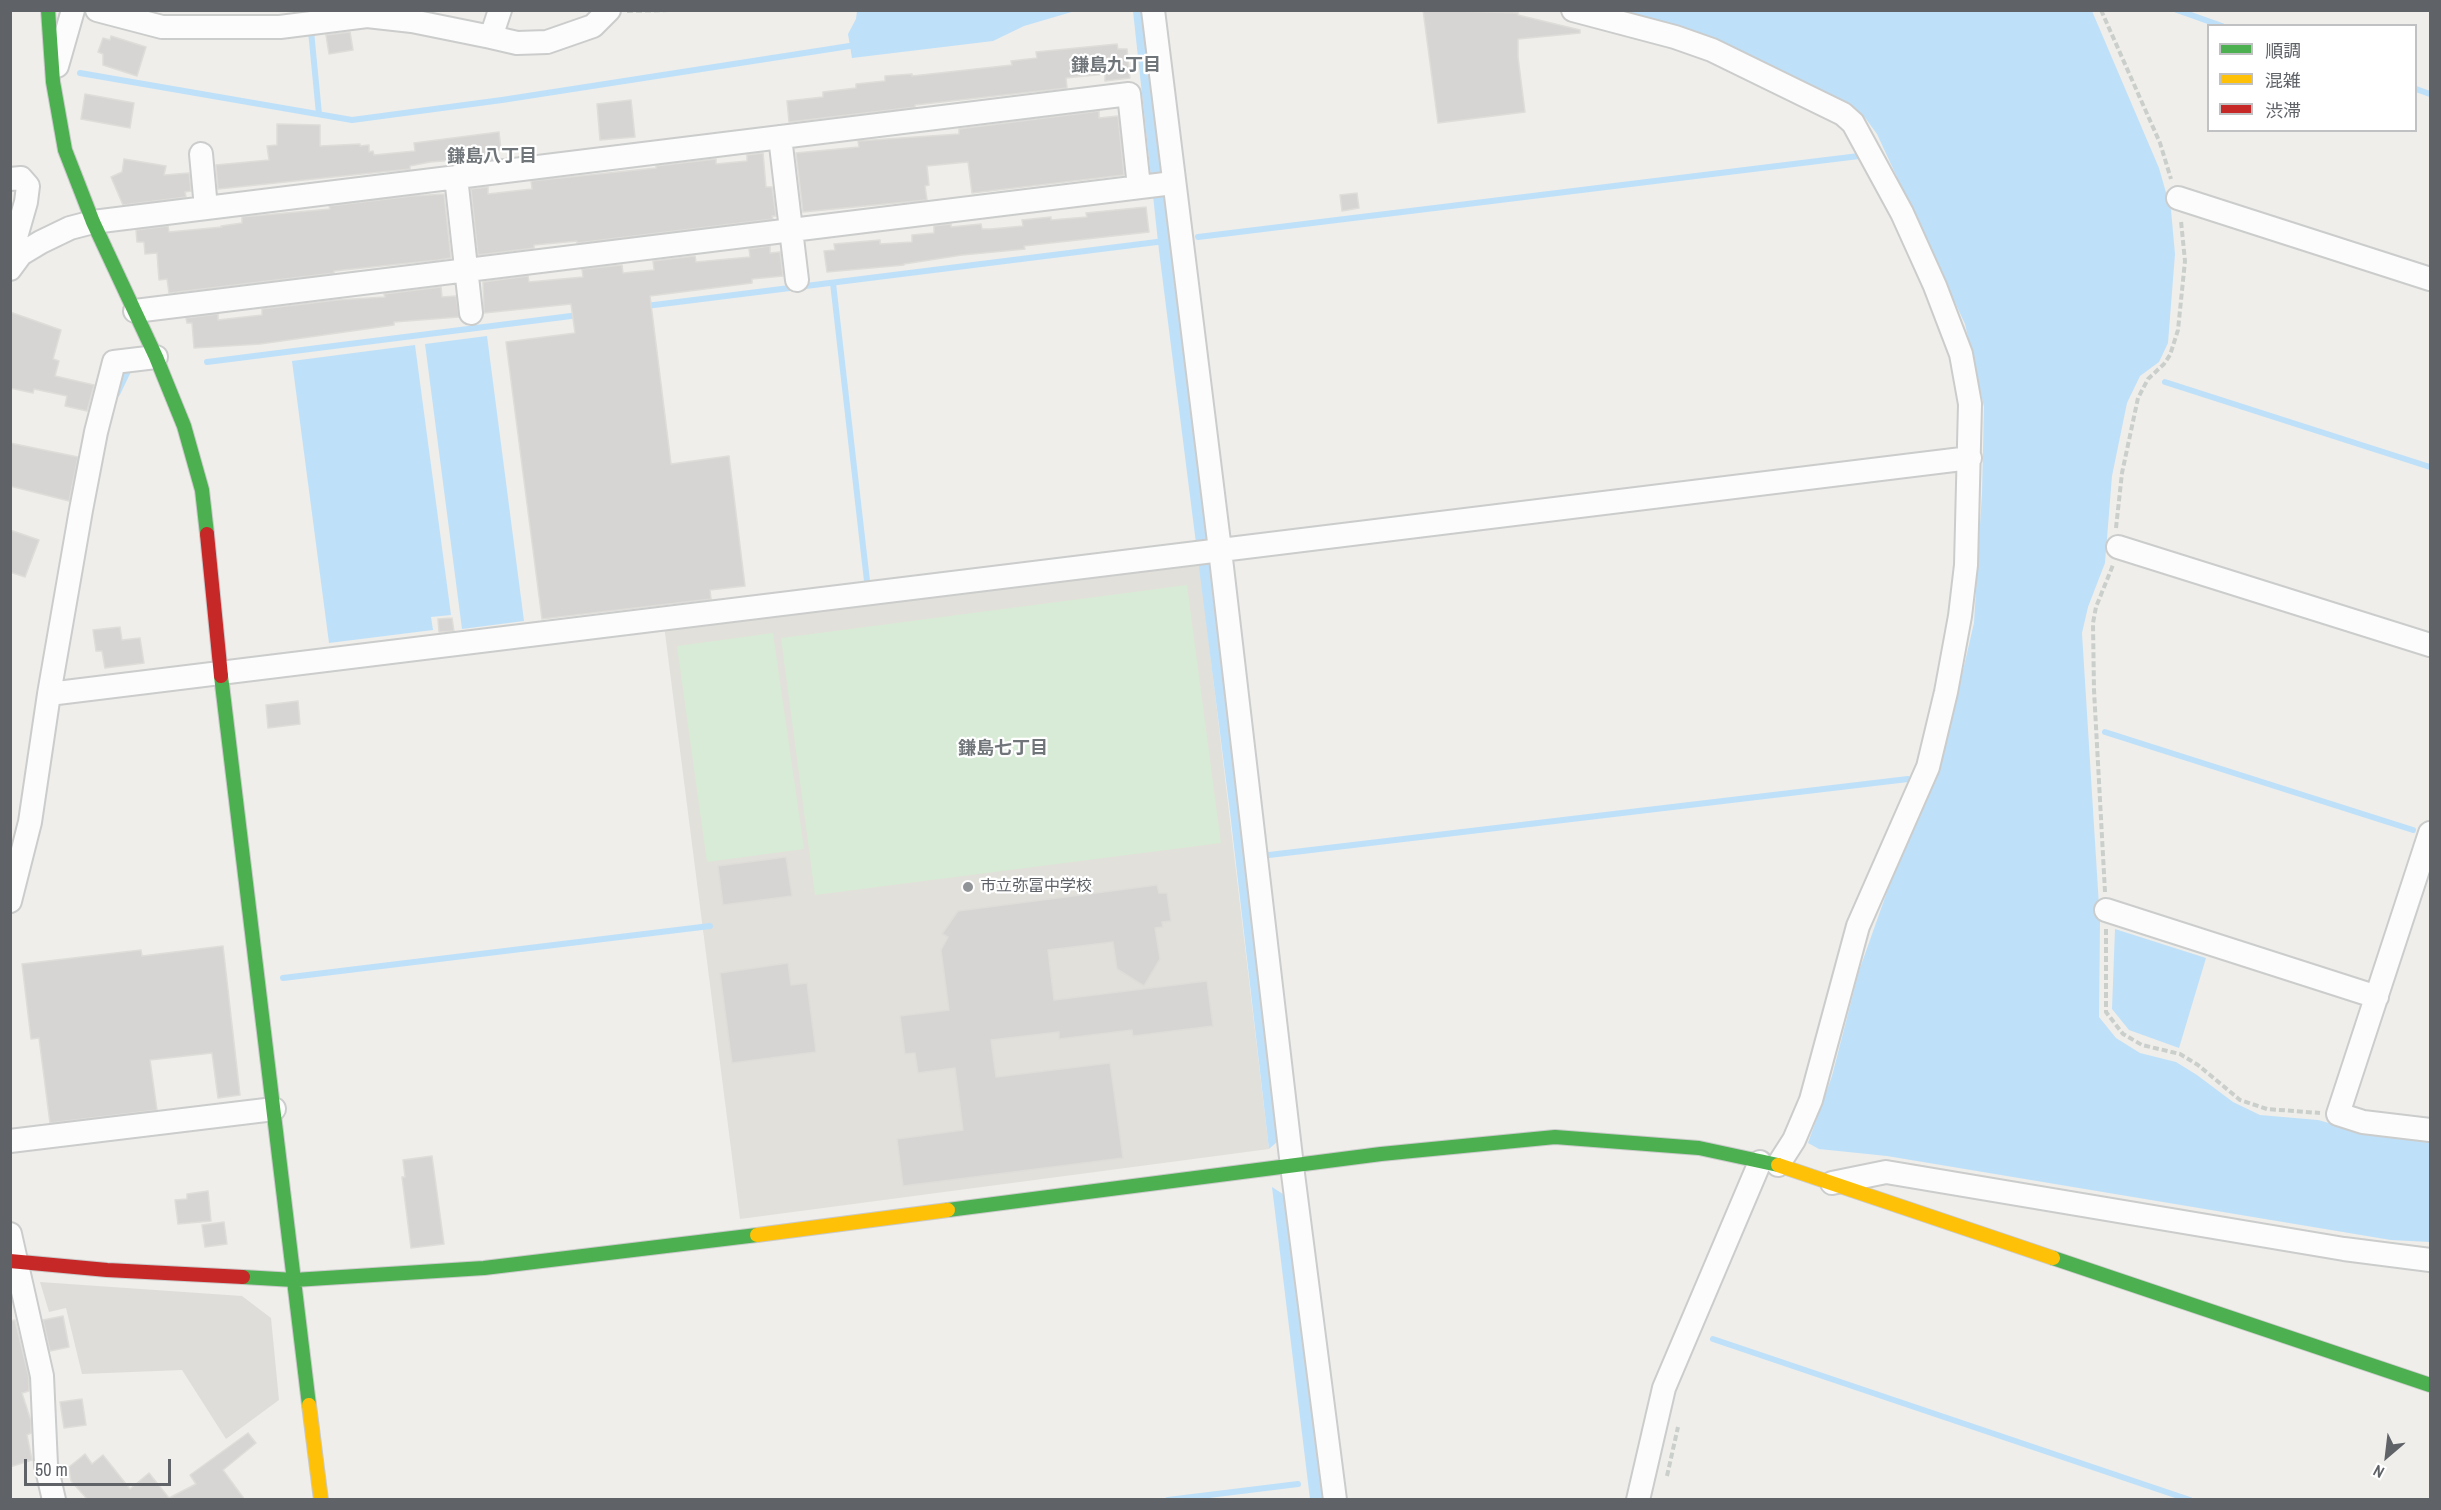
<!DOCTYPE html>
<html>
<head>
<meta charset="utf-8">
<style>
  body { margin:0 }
  #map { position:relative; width:2441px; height:1510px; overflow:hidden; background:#efeeea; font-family:"Archivo Narrow","Noto Sans JP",sans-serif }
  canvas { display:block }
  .frame { position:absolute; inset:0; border:12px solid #5f6368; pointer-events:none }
  .legend { position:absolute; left:2207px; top:24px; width:210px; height:108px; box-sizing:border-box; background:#fff; border:2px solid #bfc1c3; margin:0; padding:8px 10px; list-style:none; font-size:18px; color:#5f6368 }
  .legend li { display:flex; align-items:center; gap:12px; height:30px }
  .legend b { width:30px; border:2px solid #bfc1c3 }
  .north { position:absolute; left:2357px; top:1426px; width:60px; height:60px; -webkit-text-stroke:4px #fff; paint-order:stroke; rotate:208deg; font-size:16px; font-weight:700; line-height:24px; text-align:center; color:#5f6368 }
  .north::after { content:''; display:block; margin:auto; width:21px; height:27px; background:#5f6368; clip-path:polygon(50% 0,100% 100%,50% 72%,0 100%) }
  .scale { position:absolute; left:24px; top:1459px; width:147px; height:27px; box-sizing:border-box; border:3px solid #5f6368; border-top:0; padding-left:8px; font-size:18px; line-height:21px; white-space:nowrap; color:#5f6368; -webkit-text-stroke:4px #fff; paint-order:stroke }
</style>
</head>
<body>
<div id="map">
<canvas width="2441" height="1510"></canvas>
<div class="frame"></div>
<ul class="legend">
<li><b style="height:8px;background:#4caf50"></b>順調</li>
<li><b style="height:8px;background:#ffc107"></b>混雑</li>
<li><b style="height:8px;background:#c62828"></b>渋滞</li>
</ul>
<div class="north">N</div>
<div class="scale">50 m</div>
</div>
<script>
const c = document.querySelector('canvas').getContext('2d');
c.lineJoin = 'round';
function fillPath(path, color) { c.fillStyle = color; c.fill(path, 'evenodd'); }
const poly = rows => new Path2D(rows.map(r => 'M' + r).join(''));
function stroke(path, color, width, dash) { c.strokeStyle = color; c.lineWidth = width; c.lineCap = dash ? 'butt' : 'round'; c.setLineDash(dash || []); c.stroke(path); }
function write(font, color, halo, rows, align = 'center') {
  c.font = font + ' "Archivo Narrow","Noto Sans JP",sans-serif'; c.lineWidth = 4.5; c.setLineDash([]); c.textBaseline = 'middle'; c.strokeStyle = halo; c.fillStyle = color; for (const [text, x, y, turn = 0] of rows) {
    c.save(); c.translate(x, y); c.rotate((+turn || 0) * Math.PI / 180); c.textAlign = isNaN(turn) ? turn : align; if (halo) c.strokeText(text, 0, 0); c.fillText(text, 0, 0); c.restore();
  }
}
fillPath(poly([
  [40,1282,242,1296,271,1318,279,1400,226,1439,182,1370,82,1374,66,1308,49,1312]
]), '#dfddda');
fillPath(poly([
  [1199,559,1269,1149,740,1219,664,625]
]), '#e2e0da');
fillPath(poly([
  [1187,585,1221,843,815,895,781,638],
  [773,633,804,849,707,862,677,646]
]), '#d8ebd6');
fillPath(poly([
  [857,11,857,10,1075,11,1024,26,993,41,852,58,848,34,856,19],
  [1133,11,1144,11,1208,544,1214,564,1278,1141,1269,1149,1230,812,1159,251],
  [1609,11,2092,11,2159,168,2171,210,2175,254,2168,343,2159,362,2140,376,2127,403,2112,476,2105,563,2088,607,2082,633,2100,922,2099,1017,2116,1038,2140,1053,2176,1062,2197,1075,2233,1102,2260,1115,2318,1120,2358,1131,2430,1138,2430,1242,2391,1240,1887,1156,1819,1149,1808,1143,1832,1076,1859,971,1888,889,1942,761,1974,623,1982,493,1984,407,1965,324,1877,134,1866,119,1849,103,1702,34],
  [487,336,524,621,462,629,425,344],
  [415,345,451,615,431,617,433,630,329,643,292,361],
  [2115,929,2206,958,2179,1048,2129,1030,2112,1009],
  [1272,1187,1286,1196,1323,1499,1310,1499]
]), '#bfe0f9');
stroke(poly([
  [2177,10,2222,26],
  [311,31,319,114],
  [80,73,352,120,502,100,856,45],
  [2416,89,2430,94],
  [1198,237,1859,156],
  [833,283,867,581],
  [646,306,1165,241],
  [207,362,579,315],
  [2165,382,2430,467],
  [117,394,129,369],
  [2105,732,2413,830],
  [1269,855,1908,779,1911,783],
  [283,978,710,926],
  [1713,1339,2190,1500],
  [1168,1500,1298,1484]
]), '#bfe0f9', 6);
const building = poly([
  [1423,10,1518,13,1518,15,1580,30,1580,33,1518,39,1518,57,1525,112,1438,123,1423,10],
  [350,32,353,50,329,54,326,35,350,32],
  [111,36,146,47,137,76,103,65,103,54,98,52,103,38,110,40,111,36],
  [1117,44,1118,49,1127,49,1130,78,1105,81,1105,74,1066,78,1067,88,915,105,915,107,789,122,787,101,823,97,823,92,856,88,856,84,885,81,885,76,912,74,912,76,1012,65,1011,61,1037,58,1036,52,1117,44],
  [85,94,134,103,130,128,81,119,85,94],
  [631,100,635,137,600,140,597,104,631,100],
  [1099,111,1099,118,1118,116,1124,175,972,193,968,162,927,166,929,185,925,186,927,200,803,212,796,153,859,147,858,141,959,134,959,129,1099,111],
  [277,124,320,125,320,146,360,144,360,146,369,145,369,152,373,151,374,155,415,151,414,143,499,132,501,150,496,150,497,159,467,162,467,159,430,162,410,166,410,169,218,189,216,165,269,160,267,146,277,145,277,124],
  [763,153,766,187,772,187,776,216,772,216,773,219,577,243,577,241,534,245,534,248,478,255,471,189,488,187,488,194,532,189,531,181,656,168,656,166,716,159,716,164,747,161,747,155,763,153],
  [124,159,166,166,164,175,189,173,191,191,185,192,186,197,123,205,111,177,122,172,124,159],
  [1357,193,1359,208,1342,211,1340,195,1357,193],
  [444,194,451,258,438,260,334,271,334,273,169,293,167,279,159,280,157,253,145,254,144,242,137,242,136,230,168,226,169,232,222,227,221,226,242,223,242,217,330,209,329,206,412,196,444,194],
  [1146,207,1149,232,1024,246,1025,249,962,255,904,264,904,265,827,272,824,251,835,250,834,244,880,240,880,244,912,242,912,235,934,233,934,226,951,224,951,227,981,224,982,229,991,229,1023,226,1022,220,1051,217,1051,220,1087,217,1086,213,1146,207],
  [770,246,770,253,780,252,783,276,752,279,752,283,650,296,671,464,729,456,745,586,710,590,711,599,542,619,506,342,575,333,571,304,484,313,483,282,528,276,529,282,583,277,582,269,622,265,623,273,654,270,653,261,695,256,696,262,750,257,749,249,770,246],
  [441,287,442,297,456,296,459,317,394,322,394,325,260,344,194,348,192,323,187,323,186,318,218,314,218,320,262,315,262,309,337,300,385,297,384,294,441,287],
  [10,312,61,330,53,359,59,361,55,376,94,385,87,411,65,406,67,396,34,389,33,393,10,388,10,312],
  [10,443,78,457,69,501,10,486,10,443],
  [10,530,39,540,25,577,10,572,10,530],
  [452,618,454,631,439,632,438,619,452,618],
  [120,627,122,640,140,638,144,663,105,668,102,651,96,651,93,630,120,627],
  [298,701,300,724,268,728,266,705,298,701],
  [786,857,792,896,723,905,718,866,786,857],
  [1157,885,1159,893,1167,893,1171,921,1162,922,1163,927,1155,928,1160,959,1144,986,1117,969,1113,942,1048,950,1054,1000,1207,981,1213,1026,1133,1036,1132,1030,1059,1039,1059,1032,991,1040,996,1077,1110,1063,1123,1158,903,1186,897,1139,963,1130,955,1068,918,1073,915,1053,905,1054,900,1016,949,1010,941,950,948,937,942,934,958,911,1157,885],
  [223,946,240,1095,218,1098,212,1053,150,1060,157,1110,50,1123,39,1038,31,1039,22,964,141,950,142,956,223,946],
  [788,963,791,985,807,983,816,1052,732,1063,720,973,788,963],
  [432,1156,444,1244,411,1248,402,1177,405,1177,403,1160,432,1156],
  [208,1191,211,1221,178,1224,175,1200,187,1199,187,1194,208,1191],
  [224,1222,227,1244,205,1247,202,1225,224,1222],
  [63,1316,69,1347,50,1351,43,1320,63,1316],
  [15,1320,29,1378,29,1391,22,1393,31,1421,31,1433,27,1435,32,1460,10,1467,10,1321,15,1320],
  [82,1399,86,1425,64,1428,60,1402,82,1399],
  [248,1433,256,1443,223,1470,245,1500,88,1500,71,1481,69,1467,85,1454,92,1464,103,1455,130,1489,149,1473,169,1498,196,1484,190,1475,248,1433]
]);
fillPath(building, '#d6d5d3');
stroke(building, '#deddd9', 1.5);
const street = poly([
  [97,10,162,27,280,27,367,16,412,21,491,37,500,10],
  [1153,10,1220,550,1292,1166,1335,1500],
  [1573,10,1675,37,1712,50,1843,114,1853,123,1902,213,1935,286,1961,354,1970,404,1966,565,1960,616,1946,692,1928,767,1858,926,1811,1100,1794,1140,1778,1165],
  [491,37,517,43,547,42,593,26,609,10],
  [57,66,73,10],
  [780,137,797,280],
  [201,154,206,208],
  [456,177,471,313],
  [10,179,21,178,28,186,26,202,16,237,21,254],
  [2178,198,2430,279],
  [10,269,21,254,41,242,70,228,93,222,1129,94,1139,187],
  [135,311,1173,183],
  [2118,547,2430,645],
  [49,694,1970,458],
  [2430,833,2338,1114,2363,1122,2430,1130],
  [10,901,30,822,49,694,81,510,96,432,114,362,156,357],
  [2106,910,2377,997],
  [10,1141,274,1109],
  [1832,1183,1886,1172,2344,1249,2430,1260],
  [10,1234,42,1376,46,1465,54,1500],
  [1638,1500,1664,1388,1760,1162]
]);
const fast = poly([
  [48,10,53,82,65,150,93,222,156,357,184,426,202,490,207,534],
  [221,676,309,1405],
  [948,1210,1381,1154,1555,1137,1699,1148,1778,1165],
  [2053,1258,2430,1385],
  [243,1277,294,1280,484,1268,757,1235]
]);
const slow = poly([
  [1778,1165,2053,1258],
  [757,1235,948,1210],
  [309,1405,321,1500]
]);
const jam = poly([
  [207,534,221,676],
  [10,1261,107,1270,243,1277]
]);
stroke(street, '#cbcccc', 26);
stroke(fast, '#cacacb', 16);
stroke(slow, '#cacacb', 16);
stroke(jam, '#cacacb', 16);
stroke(poly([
  [2101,10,2160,143,2171,179],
  [627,11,671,10],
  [2116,528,2122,473,2138,398,2148,379,2164,364,2170,355,2178,330,2185,261,2181,221],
  [2105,892,2094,690,2093,623,2096,607,2113,565],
  [2106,929,2106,1012,2123,1034,2142,1045,2180,1054,2198,1065,2240,1100,2267,1109,2320,1113],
  [1667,1476,1678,1427]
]), '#cacfcc', 4, [6, 3]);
stroke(street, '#fdfcfc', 22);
stroke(fast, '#4caf50', 14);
stroke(slow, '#ffc107', 14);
stroke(jam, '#c62828', 14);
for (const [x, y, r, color] of [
  [968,887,6,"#919496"]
]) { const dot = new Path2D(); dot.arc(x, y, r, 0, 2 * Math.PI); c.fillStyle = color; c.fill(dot); stroke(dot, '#fff', 2); }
write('16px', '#5f6368', '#fff', [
  ["市立弥冨中学校",980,887]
], 'left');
write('bold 18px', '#70757a', '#fff', [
  ["鎌島九丁目",1116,66],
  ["鎌島八丁目",492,157],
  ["鎌島七丁目",1003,749]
]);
</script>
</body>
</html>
